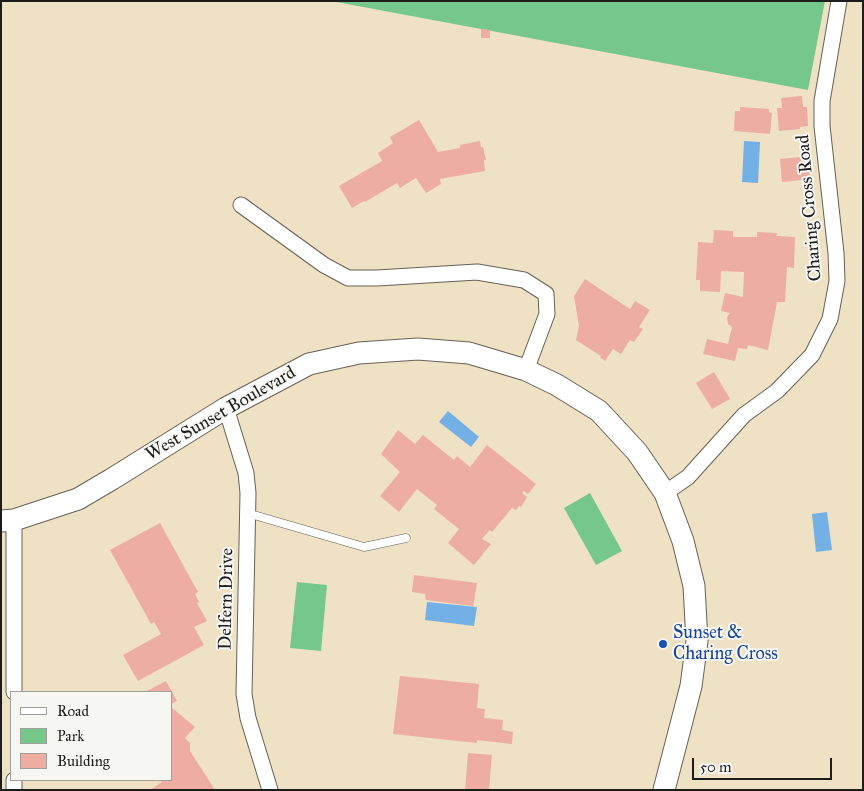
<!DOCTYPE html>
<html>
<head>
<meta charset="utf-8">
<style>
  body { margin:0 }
  #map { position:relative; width:864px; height:791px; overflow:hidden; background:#efe1c3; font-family:"IM FELL Great Primer",serif }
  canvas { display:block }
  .frame { position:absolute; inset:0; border:2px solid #1c1c1c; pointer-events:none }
  .legend { position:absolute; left:10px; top:691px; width:162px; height:90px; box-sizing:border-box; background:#f6f6f2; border:1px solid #9f9f9c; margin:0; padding:6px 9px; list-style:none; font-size:15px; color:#1c1c1c }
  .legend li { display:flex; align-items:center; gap:10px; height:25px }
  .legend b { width:25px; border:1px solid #9f9f9c }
  .scale { position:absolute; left:692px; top:758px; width:140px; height:22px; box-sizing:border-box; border:2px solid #1c1c1c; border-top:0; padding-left:6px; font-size:15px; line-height:18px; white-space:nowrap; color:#1c1c1c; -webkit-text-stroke:4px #f6f6f2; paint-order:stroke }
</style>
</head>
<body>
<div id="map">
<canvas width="864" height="791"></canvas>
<div class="frame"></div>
<ul class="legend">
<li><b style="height:6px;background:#fff"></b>Road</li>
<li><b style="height:14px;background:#75c78a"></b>Park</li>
<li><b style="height:14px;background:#eeada1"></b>Building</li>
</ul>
<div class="scale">50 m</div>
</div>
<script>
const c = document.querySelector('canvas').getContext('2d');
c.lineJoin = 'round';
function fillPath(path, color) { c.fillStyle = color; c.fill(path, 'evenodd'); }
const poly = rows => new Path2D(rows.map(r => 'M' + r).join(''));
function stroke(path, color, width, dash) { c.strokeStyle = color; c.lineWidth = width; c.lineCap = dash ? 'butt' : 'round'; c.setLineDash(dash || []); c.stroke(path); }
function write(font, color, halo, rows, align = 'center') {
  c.font = font + ' "IM FELL Great Primer",serif'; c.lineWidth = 4; c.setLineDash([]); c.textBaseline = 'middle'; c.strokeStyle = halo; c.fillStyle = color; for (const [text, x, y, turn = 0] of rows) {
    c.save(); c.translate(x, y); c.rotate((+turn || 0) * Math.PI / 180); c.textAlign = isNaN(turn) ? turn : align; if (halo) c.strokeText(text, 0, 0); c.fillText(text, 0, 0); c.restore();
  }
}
fillPath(poly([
  [331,1,825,1,808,90],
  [590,493,622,551,596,565,564,508],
  [297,582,327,585,321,651,290,648]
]), '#75c78a');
fillPath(poly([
  [744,141,760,142,758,183,742,182],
  [448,411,479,437,471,447,439,422],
  [827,512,832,550,816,552,812,514],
  [427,602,477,607,474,626,425,620]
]), '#73b0e5');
fillPath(poly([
  [481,29,490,30,490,38,481,38],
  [802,96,803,107,807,107,808,126,800,127,800,129,779,131,777,108,782,108,781,98],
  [740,107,769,109,769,112,772,113,770,134,734,131,735,111,740,111],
  [419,120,438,152,460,148,460,145,480,141,481,147,483,147,486,160,484,160,485,171,440,179,441,184,426,193,416,178,400,188,397,183,365,202,364,201,352,208,339,186,382,161,378,153,393,143,390,137],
  [801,157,801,158,808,158,810,178,802,178,802,180,782,182,780,159],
  [714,230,733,231,733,237,757,237,757,232,777,233,776,236,795,237,794,268,787,267,785,302,777,302,768,350,748,345,747,349,738,348,735,361,703,354,707,339,728,344,732,327,728,324,727,317,730,313,721,311,725,293,743,297,744,272,721,271,720,292,700,291,700,280,696,280,698,242,713,243],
  [585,279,630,309,635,301,650,310,639,327,643,329,634,342,630,340,621,354,613,349,605,361,600,357,601,356,576,340,579,326,574,296],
  [714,372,730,399,712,409,696,383],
  [398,430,415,444,423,435,454,460,457,456,470,467,487,445,536,484,528,494,524,491,522,493,527,497,521,507,519,506,516,510,512,508,492,532,490,530,482,539,491,544,474,565,448,543,459,529,434,509,437,505,417,489,399,512,380,496,400,472,381,454],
  [160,523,198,592,195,594,199,602,197,603,207,621,194,627,204,645,138,681,123,655,161,634,154,622,151,624,110,550],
  [414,575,477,583,474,602,473,606,426,600,425,594,412,592],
  [400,676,479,684,477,708,485,709,484,718,503,720,502,730,513,732,512,744,477,740,477,743,393,734],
  [166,681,177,701,171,704,171,692,145,692],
  [171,707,195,727,185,738,190,743,190,751,215,790,150,790,162,782,160,780,171,780],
  [468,753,492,755,489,790,465,790]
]), '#eeada1');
const lane = poly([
  [247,513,364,547,406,538]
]);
const street = poly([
  [241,205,324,265,348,278,377,278,477,272,524,280,546,294,547,314,526,370],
  [226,408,246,473,248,493,244,694,248,718,270,790],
  [665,493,688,477,744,415,777,391,812,355,830,319,837,281,836,253,822,126,822,101,839,1],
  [14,692,14,520],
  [14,790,14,780]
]);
const secondary = poly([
  [1,521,14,520,78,499,112,479,226,408,309,364,359,353,418,349,469,353,526,370,557,385,599,411,637,452,665,493,683,541,694,586,697,641,691,686,664,790]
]);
stroke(lane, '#666156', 9);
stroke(street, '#666156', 17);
stroke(secondary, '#666156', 23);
stroke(lane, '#fff', 8);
stroke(street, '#fff', 15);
stroke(secondary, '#fff', 21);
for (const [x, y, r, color] of [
  [663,644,5,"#1a4fb4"]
]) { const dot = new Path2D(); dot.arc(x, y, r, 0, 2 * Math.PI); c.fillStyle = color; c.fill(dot); stroke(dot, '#f6f6f2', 2); }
write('18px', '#1c1c1c', '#f6f6f2', [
  ["Charing Cross Road",810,208,-95],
  ["West Sunset Boulevard",221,414,-30],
  ["Delfern Drive",227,599,-89]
]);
write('18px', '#164399', '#f6f6f2', [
  ["Sunset &",673,634],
  ["Charing Cross",673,655]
], 'left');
</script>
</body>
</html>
